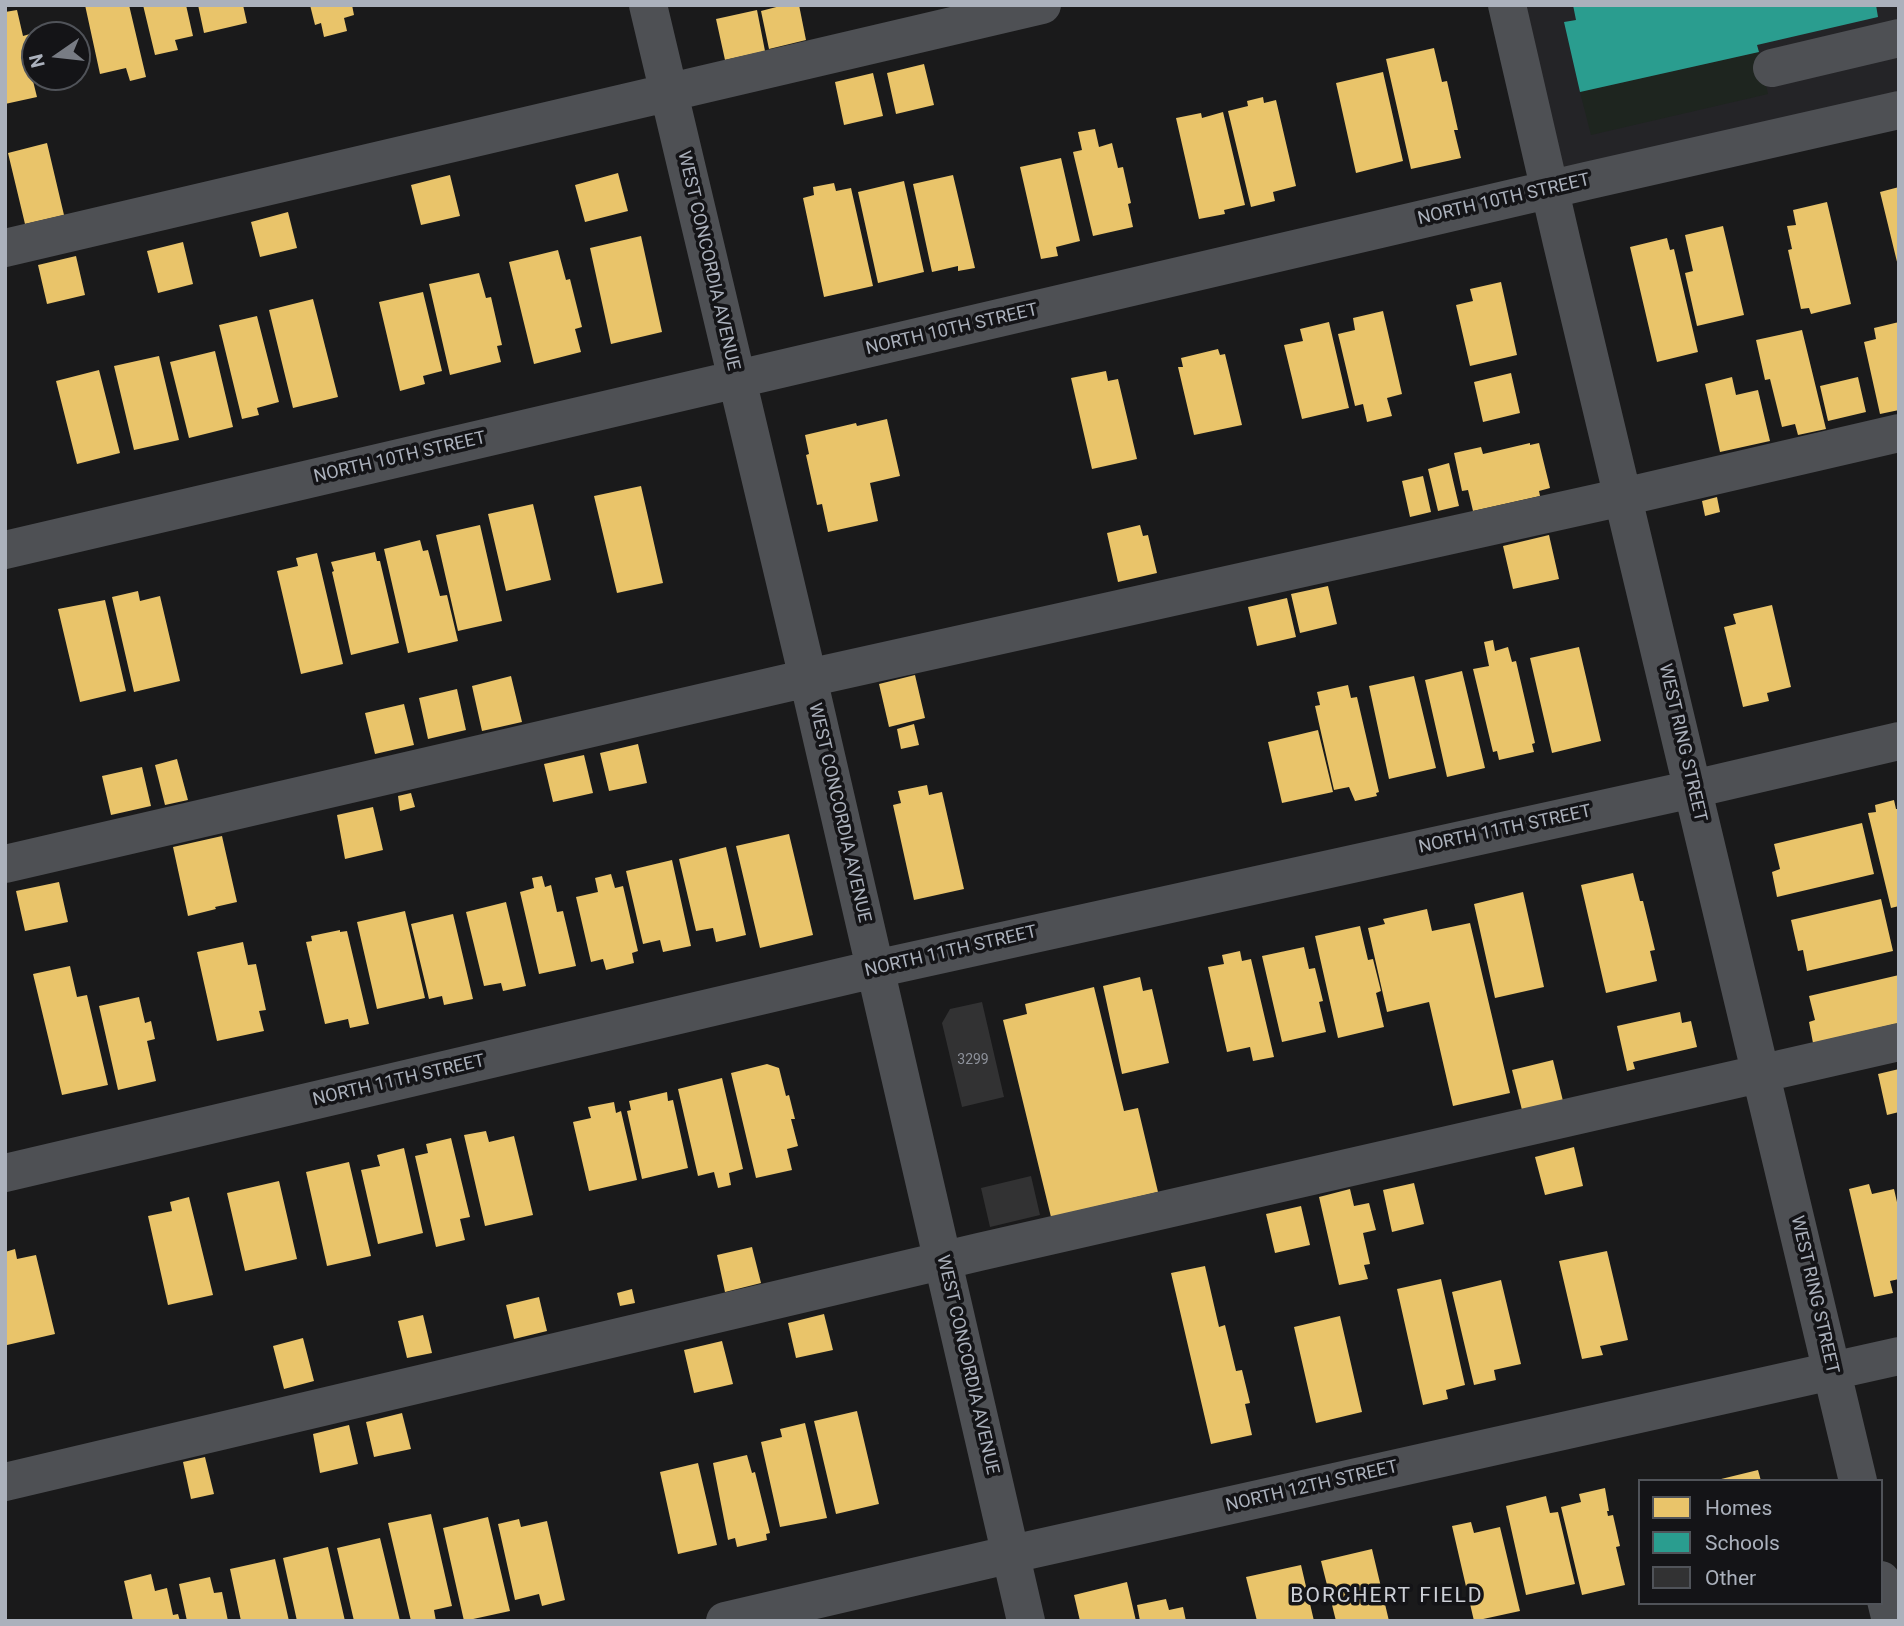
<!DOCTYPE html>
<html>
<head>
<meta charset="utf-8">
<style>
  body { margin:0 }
  #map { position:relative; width:1904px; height:1626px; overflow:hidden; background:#1a1a1b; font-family:Roboto,sans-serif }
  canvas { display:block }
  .frame { position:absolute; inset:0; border:7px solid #abb1bc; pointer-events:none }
  .legend { position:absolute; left:1638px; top:1479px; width:245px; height:126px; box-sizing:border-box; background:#141417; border:2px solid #505359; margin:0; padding:9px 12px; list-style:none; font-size:21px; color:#abb1bc }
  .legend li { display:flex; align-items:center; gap:14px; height:35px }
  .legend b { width:35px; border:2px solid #505359 }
  .north { position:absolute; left:21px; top:21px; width:70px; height:70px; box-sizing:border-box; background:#141417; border:2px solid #505359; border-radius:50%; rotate:256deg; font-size:19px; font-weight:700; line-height:28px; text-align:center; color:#abb1bc }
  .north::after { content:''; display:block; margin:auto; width:24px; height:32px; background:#787c84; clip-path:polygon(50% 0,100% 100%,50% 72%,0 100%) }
</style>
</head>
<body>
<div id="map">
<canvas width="1904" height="1626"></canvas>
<div class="frame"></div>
<ul class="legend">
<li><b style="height:19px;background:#e9c46a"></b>Homes</li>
<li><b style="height:19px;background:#2a9d8f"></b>Schools</li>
<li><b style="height:19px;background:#323233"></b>Other</li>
</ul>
<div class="north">N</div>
</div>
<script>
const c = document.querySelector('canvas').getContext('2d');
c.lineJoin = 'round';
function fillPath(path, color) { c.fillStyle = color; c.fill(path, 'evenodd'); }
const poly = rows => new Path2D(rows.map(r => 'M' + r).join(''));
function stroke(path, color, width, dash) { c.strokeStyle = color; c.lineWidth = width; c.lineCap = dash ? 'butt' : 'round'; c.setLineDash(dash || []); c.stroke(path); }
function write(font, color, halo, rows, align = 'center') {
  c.font = font + ' Roboto,sans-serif'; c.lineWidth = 7; c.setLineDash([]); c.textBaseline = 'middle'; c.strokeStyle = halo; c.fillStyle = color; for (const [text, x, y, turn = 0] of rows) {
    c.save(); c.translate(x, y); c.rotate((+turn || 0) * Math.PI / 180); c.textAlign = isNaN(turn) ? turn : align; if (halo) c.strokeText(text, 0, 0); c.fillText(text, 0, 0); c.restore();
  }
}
fillPath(poly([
  [1507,5,1899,5,1899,110,1550,190]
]), '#242427');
fillPath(poly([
  [1759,52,1768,94,1591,135,1580,92]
]), '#1e251f');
fillPath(poly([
  [85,5,129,5,146,77,130,81,126,68,100,74],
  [143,5,186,5,193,36,175,40,178,50,155,55],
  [198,5,243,5,247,23,204,33],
  [310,5,352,5,354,15,344,18,347,31,324,37,321,23,315,25],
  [784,5,799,5,806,40,769,49,761,11],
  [17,10,23,36,30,34,35,57,35,68,30,69,37,97,5,104,5,12],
  [757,10,765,51,725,60,716,19],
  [1434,48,1442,82,1447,81,1458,130,1454,130,1461,158,1411,169,1386,59],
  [924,64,934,105,896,114,887,73],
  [1383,72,1403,161,1356,173,1336,83],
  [873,73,883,116,844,125,835,82],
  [1263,97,1264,103,1276,100,1296,186,1273,192,1275,201,1251,207,1228,111,1248,106,1247,101],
  [1223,112,1245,205,1224,210,1225,214,1199,219,1176,118,1201,113,1202,118],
  [1095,129,1099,147,1112,143,1118,168,1123,167,1131,203,1128,204,1133,227,1093,236,1073,152,1082,150,1078,132],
  [47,143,64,215,25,224,8,153],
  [1061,158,1080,241,1056,247,1058,256,1041,259,1020,167],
  [618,173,628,211,585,222,575,185],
  [450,175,460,216,421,225,411,185],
  [953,175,975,268,958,271,958,266,932,272,913,184],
  [904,181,924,272,878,283,858,192],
  [834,183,836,191,851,188,873,286,824,297,803,198,814,195,813,187],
  [1899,187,1899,266,1898,266,1880,192],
  [1827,202,1851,304,1811,314,1809,308,1801,309,1788,250,1792,249,1787,226,1796,225,1793,210],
  [288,212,297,248,260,257,251,222],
  [1723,226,1744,315,1697,326,1685,273,1693,271,1685,235],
  [641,236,662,332,611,344,590,248],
  [1667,238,1670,250,1674,249,1698,352,1657,362,1630,247],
  [183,242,193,284,158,293,147,251],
  [558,250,566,280,570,279,582,327,575,329,581,352,534,364,509,262],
  [76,256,85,295,47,304,38,265],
  [479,273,486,298,491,297,502,345,497,346,501,362,450,375,429,284],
  [1501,282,1517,355,1470,366,1456,305,1473,301,1470,289],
  [423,292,442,371,423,376,425,384,400,391,379,302],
  [313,299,338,397,293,408,269,310],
  [1383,311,1402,394,1387,398,1392,416,1367,422,1363,404,1355,406,1338,334,1355,330,1353,318],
  [257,316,279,402,257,408,259,415,242,419,219,325],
  [1329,322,1349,408,1302,419,1284,345,1303,341,1300,329],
  [1899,322,1899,410,1880,414,1864,342,1876,339,1874,328],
  [1802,330,1826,429,1798,435,1795,424,1782,427,1770,379,1765,380,1756,340],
  [1218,349,1220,355,1225,354,1242,425,1194,435,1178,367,1183,367,1181,358],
  [215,351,233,427,189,438,170,362],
  [159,356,179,440,134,450,114,366],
  [99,370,120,453,77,464,56,381],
  [1106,371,1108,381,1118,379,1137,459,1092,469,1071,378],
  [1511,373,1520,413,1483,422,1474,382],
  [1732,377,1736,395,1758,390,1770,441,1720,452,1705,384],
  [1858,377,1866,412,1828,421,1820,386],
  [887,419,900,476,870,483,878,521,828,532,822,504,817,505,806,455,809,454,805,435,856,423,857,426],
  [1530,443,1530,445,1539,443,1550,488,1539,491,1540,496,1473,511,1468,490,1462,491,1454,453,1481,447,1483,454],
  [1449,463,1459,506,1438,511,1428,469],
  [1423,476,1431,512,1410,517,1402,481],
  [641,486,663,583,617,593,594,496],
  [1717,497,1720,512,1705,516,1702,501],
  [533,504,551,580,506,591,488,514],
  [480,525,502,621,458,631,436,535],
  [1140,525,1143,536,1148,535,1157,573,1118,582,1107,533],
  [1549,535,1559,579,1513,589,1503,546],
  [420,540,423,551,428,550,440,596,447,595,458,641,408,653,384,549],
  [375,552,377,561,380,561,399,643,351,655,332,572,334,571,331,562],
  [317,553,343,664,301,674,277,571,298,566,296,558],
  [1328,586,1337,624,1300,633,1291,594],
  [138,591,140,601,160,596,180,681,134,692,112,597],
  [1287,598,1296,637,1257,646,1248,607],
  [105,600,126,691,80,702,58,609],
  [1772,605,1791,687,1767,693,1769,701,1743,707,1724,627,1736,624,1733,614],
  [1493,640,1495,651,1508,647,1512,662,1516,661,1535,743,1532,744,1534,752,1499,760,1497,751,1493,752,1473,669,1489,666,1484,642],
  [1579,647,1601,741,1552,753,1530,658],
  [1462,671,1485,768,1447,777,1425,680],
  [915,675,925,718,889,727,879,684],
  [511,676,522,722,482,731,472,686],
  [1414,676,1436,768,1389,779,1369,686],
  [1348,685,1351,698,1357,697,1379,792,1376,793,1377,796,1355,801,1349,787,1334,790,1315,706,1320,705,1317,692],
  [457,689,466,730,428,739,419,698],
  [404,704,414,745,375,754,365,713],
  [914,724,919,745,901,749,897,729],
  [1318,730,1333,792,1282,803,1268,742],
  [638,744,647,783,609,791,600,753],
  [584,755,593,793,553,802,544,764],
  [177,759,188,800,165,805,155,765],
  [142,767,151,806,111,815,102,776],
  [927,785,929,795,942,792,964,889,914,900,893,805,901,803,898,791],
  [411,793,415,807,400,811,398,796],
  [1894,800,1896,809,1899,809,1899,906,1891,908,1868,813,1876,812,1875,805],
  [373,807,383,850,345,859,337,815],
  [1862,823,1874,874,1777,897,1772,872,1780,869,1774,844],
  [789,834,813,935,760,948,736,846],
  [222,836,237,902,215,907,216,909,188,916,173,847],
  [726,847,746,935,716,942,713,928,696,931,679,859],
  [672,860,691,946,663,952,660,940,643,944,626,871],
  [1633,873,1640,901,1643,901,1655,950,1650,951,1657,981,1606,993,1581,885],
  [611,874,615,888,623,886,638,951,632,953,634,963,606,970,603,959,591,962,576,897,598,892,595,878],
  [542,876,545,887,551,885,557,912,563,911,576,966,539,974,520,892,534,888,532,878],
  [59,882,68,922,25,931,16,891],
  [1523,892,1544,987,1495,998,1474,904],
  [1881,899,1893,951,1807,971,1803,950,1798,951,1791,920],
  [506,902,526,986,503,991,501,983,484,986,466,912],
  [1427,909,1432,931,1470,923,1510,1093,1453,1106,1429,1002,1387,1012,1368,928,1385,924,1383,919],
  [405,911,425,998,377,1009,357,922],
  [453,914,473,999,444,1005,442,996,429,999,411,924],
  [1360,926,1368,960,1373,959,1381,991,1376,993,1384,1027,1338,1038,1315,936],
  [340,930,340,932,347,931,369,1024,350,1028,348,1019,325,1024,306,942,312,941,311,936],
  [243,942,248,965,256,964,266,1010,259,1011,264,1031,217,1041,197,952],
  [1304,947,1309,969,1315,968,1323,1001,1319,1002,1326,1032,1282,1042,1262,956],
  [1240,951,1242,961,1251,959,1274,1057,1253,1061,1250,1047,1227,1052,1208,967,1224,964,1222,955],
  [70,966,77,997,87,995,108,1085,62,1095,33,974],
  [1899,975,1899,1023,1813,1043,1809,1022,1815,1020,1809,996],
  [1140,977,1143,991,1152,989,1169,1063,1122,1074,1103,986],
  [1094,987,1124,1111,1138,1108,1158,1192,1051,1217,1003,1020,1027,1014,1025,1004],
  [139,997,145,1023,151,1021,155,1039,147,1041,156,1081,118,1090,99,1006],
  [1680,1012,1682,1023,1691,1021,1697,1047,1633,1062,1635,1069,1627,1071,1617,1026],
  [1553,1060,1563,1101,1522,1110,1512,1070],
  [767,1064,779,1068,786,1096,789,1095,795,1119,791,1119,798,1146,787,1149,792,1170,756,1178,731,1073],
  [1899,1069,1899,1112,1887,1115,1878,1074],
  [722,1078,743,1169,729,1173,731,1185,718,1188,714,1172,698,1176,678,1089],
  [667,1092,668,1101,673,1100,688,1168,642,1179,627,1111,631,1110,629,1101],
  [614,1102,616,1113,621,1111,637,1180,589,1191,573,1122,591,1118,588,1107],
  [486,1131,489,1142,514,1136,533,1215,485,1226,464,1135],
  [451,1138,470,1217,460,1219,465,1240,436,1247,415,1156,428,1153,426,1144],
  [1574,1147,1583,1186,1545,1195,1535,1157],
  [404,1148,423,1233,378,1244,361,1170,380,1166,377,1155],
  [349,1162,371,1256,327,1266,306,1172],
  [279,1181,297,1259,245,1271,227,1193],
  [1414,1183,1424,1224,1392,1232,1383,1190],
  [1869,1184,1872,1194,1894,1189,1899,1211,1899,1279,1890,1281,1893,1293,1874,1297,1849,1189],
  [1350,1189,1354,1206,1369,1203,1376,1230,1363,1233,1370,1264,1364,1265,1368,1279,1339,1285,1319,1197],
  [189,1197,213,1295,168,1305,148,1216,172,1211,170,1202],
  [1301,1206,1310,1245,1275,1253,1266,1214],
  [752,1247,761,1283,725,1292,717,1255],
  [15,1249,17,1259,36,1255,55,1334,7,1345,5,1337,5,1252],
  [1607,1251,1628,1340,1600,1346,1603,1355,1582,1359,1559,1261],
  [1205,1266,1219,1327,1225,1325,1236,1371,1242,1370,1250,1403,1245,1404,1252,1435,1211,1444,1171,1273],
  [1441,1279,1465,1385,1446,1390,1448,1399,1423,1405,1397,1289],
  [1501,1280,1521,1364,1494,1370,1496,1380,1474,1385,1452,1292],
  [632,1289,635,1303,620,1306,617,1293],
  [539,1297,547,1331,514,1339,506,1305],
  [824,1314,833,1350,796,1358,788,1323],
  [423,1315,432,1353,407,1358,398,1321],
  [1340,1316,1362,1412,1316,1423,1294,1327],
  [303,1338,314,1381,284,1389,273,1346],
  [722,1341,733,1384,694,1393,684,1350],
  [857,1411,879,1504,836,1514,814,1421],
  [402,1413,411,1449,374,1457,366,1422],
  [805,1423,827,1518,780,1527,761,1442,782,1437,780,1429],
  [349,1425,358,1464,320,1473,313,1434],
  [747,1455,752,1473,755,1472,770,1533,766,1534,767,1540,737,1547,735,1538,728,1540,713,1463],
  [205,1457,214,1494,191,1499,183,1462],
  [698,1463,717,1545,678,1554,660,1472],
  [1758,1470,1761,1481,1717,1481,1717,1480],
  [1605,1488,1609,1511,1607,1511,1608,1516,1613,1515,1620,1546,1616,1547,1625,1585,1582,1595,1561,1507,1581,1502,1579,1494],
  [1546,1496,1550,1513,1558,1512,1575,1584,1526,1595,1506,1506],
  [431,1514,452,1606,434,1610,436,1621,411,1621,388,1523],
  [488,1517,510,1611,464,1621,443,1528],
  [519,1519,521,1527,547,1521,565,1600,542,1606,539,1594,515,1600,498,1524],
  [1471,1522,1474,1533,1500,1527,1520,1611,1474,1621,1452,1526],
  [380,1538,400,1621,354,1621,337,1548],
  [328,1547,345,1621,297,1621,283,1558],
  [1372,1549,1389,1621,1336,1621,1321,1561],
  [275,1559,289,1621,241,1621,230,1569],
  [1301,1565,1314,1621,1257,1621,1246,1577],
  [151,1574,155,1591,167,1588,173,1615,178,1614,180,1621,133,1621,124,1581],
  [210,1577,214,1593,222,1592,228,1621,187,1621,179,1584],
  [1127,1582,1136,1621,1080,1621,1074,1595],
  [1166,1599,1169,1610,1183,1607,1186,1621,1140,1621,1137,1605]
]), '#e9c46a');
fillPath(poly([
  [1573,5,1876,5,1878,17,1757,45,1759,52,1580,92,1564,22,1576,20]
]), '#2a9d8f');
fillPath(poly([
  [982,1002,1004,1097,962,1107,942,1023,950,1009],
  [1031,1176,1040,1215,990,1227,981,1188]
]), '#323233');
stroke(poly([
  [648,5,808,678,1026,1621],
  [1507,5,1562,243,1858,1481],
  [1772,68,1899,38],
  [5,248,1042,5],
  [5,550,1586,181,1899,110],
  [5,864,808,678,1623,497,1899,433],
  [5,1173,875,969,1693,789,1899,741],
  [5,1482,979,1252,1899,1042],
  [1881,1580,1891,1621],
  [725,1621,1012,1554,1899,1356]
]), '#4e5054', 38);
write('14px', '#8d919a', null, [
  ["3299",973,1060]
]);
write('18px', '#abb1bc', '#141417', [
  ["NORTH 10TH STREET",1504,200,-13],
  ["WEST CONCORDIA AVENUE",708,261,77],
  ["NORTH 10TH STREET",952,330,-13],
  ["NORTH 10TH STREET",400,458,-13],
  ["WEST RING STREET",1682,743,77],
  ["WEST CONCORDIA AVENUE",839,813,77],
  ["NORTH 11TH STREET",1505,830,-12],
  ["NORTH 11TH STREET",951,952,-13],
  ["NORTH 11TH STREET",399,1081,-13],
  ["WEST RING STREET",1814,1295,77],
  ["WEST CONCORDIA AVENUE",967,1365,77],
  ["NORTH 12TH STREET",1312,1487,-13]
]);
c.letterSpacing = '2px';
write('21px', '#cdd0d7', '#141417', [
  ["BORCHERT FIELD",1387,1597]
]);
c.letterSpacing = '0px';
</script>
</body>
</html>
